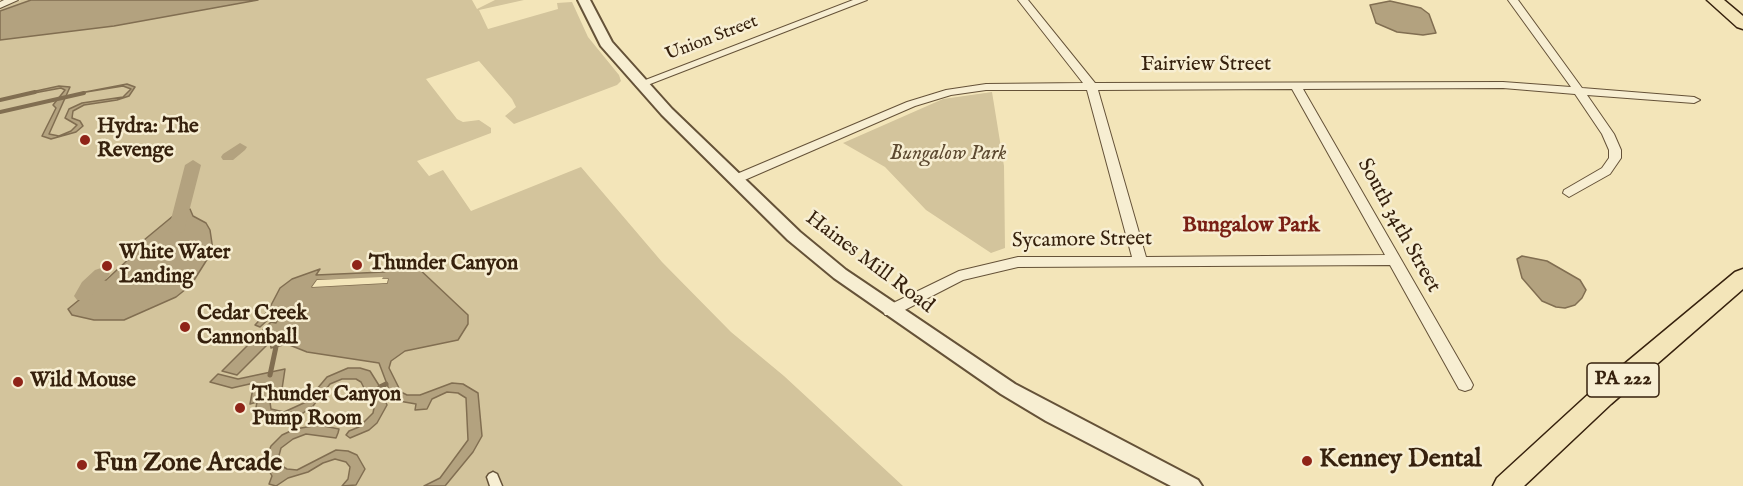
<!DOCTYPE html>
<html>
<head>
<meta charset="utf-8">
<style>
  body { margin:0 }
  canvas { display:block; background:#f3e5b9 }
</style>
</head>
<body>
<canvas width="1743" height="486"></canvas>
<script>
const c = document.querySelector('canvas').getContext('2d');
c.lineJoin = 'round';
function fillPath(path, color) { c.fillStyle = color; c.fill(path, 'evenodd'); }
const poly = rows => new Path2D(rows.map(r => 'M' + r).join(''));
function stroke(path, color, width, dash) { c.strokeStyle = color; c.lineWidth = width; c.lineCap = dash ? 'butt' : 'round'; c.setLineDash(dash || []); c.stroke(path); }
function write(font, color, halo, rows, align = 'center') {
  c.font = font + ' "IM FELL English",serif'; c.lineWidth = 5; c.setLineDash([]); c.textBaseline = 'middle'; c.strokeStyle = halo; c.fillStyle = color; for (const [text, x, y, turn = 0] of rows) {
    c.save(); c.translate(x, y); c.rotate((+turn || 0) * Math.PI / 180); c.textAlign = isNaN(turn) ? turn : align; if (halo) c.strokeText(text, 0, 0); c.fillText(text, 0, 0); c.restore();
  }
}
fillPath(poly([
  [21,0,472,0,477,9,495,0,524,0,479,10,488,29,558,9,557,3,572,2,588,37,619,75,621,81,617,85,514,124,505,116,516,107,512,99,479,61,426,79,457,119,463,122,479,120,491,128,491,133,417,161,429,176,443,170,471,211,581,167,662,262,731,332,784,376,903,486,0,486,0,8],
  [992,92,1004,166,1005,248,991,253,926,210,885,167,843,143,943,99]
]), '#d3c49c');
const water = poly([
  [31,0,258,0,114,26,0,40,0,11,31,0],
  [1390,1,1421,8,1429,14,1436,33,1423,35,1397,32,1376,23,1370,5,1390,1],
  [127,84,135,87,129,96,117,100,84,105,73,111,72,118,80,121,83,126,76,132,51,139,42,136,56,108,53,105,65,90,61,88,34,93,36,91,59,86,70,87,49,134,59,136,71,131,77,125,65,118,69,109,82,103,123,97,131,89,123,86,80,93,127,84],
  [190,209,193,216,206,223,210,230,213,250,191,285,176,297,124,320,94,320,72,315,68,309,79,300,79,293,92,278,106,280,132,256,122,254,127,250,132,250,179,211,190,209],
  [1522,256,1547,261,1580,280,1586,290,1582,298,1575,305,1565,308,1556,307,1542,301,1522,278,1517,259,1522,256],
  [398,266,416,266,468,315,468,324,458,340,405,351,391,361,389,368,401,392,407,395,420,395,452,383,463,384,478,393,482,436,473,452,445,486,424,486,440,478,468,440,466,398,458,393,447,392,432,399,427,409,415,410,416,404,393,400,379,363,307,352,287,344,271,348,270,342,237,375,222,371,271,322,276,323,278,319,270,318,260,327,255,325,268,311,280,288,292,279,320,269,316,275,384,272,398,266],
  [388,279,387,283,312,287,317,280,388,279],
  [348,368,360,368,370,371,380,387,387,405,377,423,369,430,350,438,346,435,349,431,359,427,373,413,374,408,361,382,356,379,342,379,330,384,313,406,296,418,273,421,255,413,257,402,250,404,254,383,232,388,210,382,218,374,238,379,285,369,282,389,270,402,271,409,284,412,306,402,327,377,348,368],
  [319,425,339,429,338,433,336,438,306,434,293,439,281,448,277,463,287,469,297,470,336,450,348,451,357,455,365,469,356,485,342,486,348,479,350,467,346,462,335,459,323,463,308,472,288,478,276,486,269,484,272,476,264,462,271,446,282,435,295,429,319,425]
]);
fillPath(water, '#b3a27f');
stroke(water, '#816e51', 1.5);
fillPath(poly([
  [383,277,382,279,388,279,387,283,312,287,317,280]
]), '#f3e5b9');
stroke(poly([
  [0,100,35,92],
  [0,112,84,93]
]), '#816e51', 4);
stroke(poly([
  [270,375,277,342],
  [380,387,386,384],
  [384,397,390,394]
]), '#816e51', 5);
fillPath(poly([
  [240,143,247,147,245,150,233,160,223,160,221,157,223,154,240,143],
  [193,160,201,165,184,231,176,236,168,231,185,165,193,160],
  [101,268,107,270,110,274,107,278,95,290,89,300,77,300,74,296,82,282,95,270,101,268]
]), '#b3a27f');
const pedestrian = poly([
  [493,472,497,474,502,486,490,486,487,477,489,474,493,472]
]);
const minor = poly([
  [4,0,18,0,0,8,0,2,4,0],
  [853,0,867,0,645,86,637,86,635,84,853,0],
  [1018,0,1028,0,1095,83,1503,82,1571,87,1508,0,1518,0,1582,88,1694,97,1700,100,1694,103,1587,95,1614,134,1621,150,1621,158,1610,174,1569,197,1563,193,1564,190,1602,168,1609,158,1609,150,1602,134,1575,94,1503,88,1303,89,1471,381,1473,385,1471,389,1465,391,1459,389,1390,265,1018,267,963,280,895,315,885,315,883,311,885,307,959,271,1018,257,1132,257,1087,90,986,90,951,95,915,106,740,182,736,183,730,179,732,176,907,102,946,90,986,84,1083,83,1018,0],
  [1292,89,1385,255,1146,257,1098,90,1292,89]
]);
const tertiary = poly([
  [578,0,590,0,612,42,672,109,800,232,846,270,1015,384,1198,480,1202,486,1171,486,1046,421,1001,394,834,278,788,240,662,115,601,46,578,0]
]);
const primary = poly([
  [1707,0,1724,0,1743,16,1743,29,1737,27,1707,0],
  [1743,269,1743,289,1611,404,1524,486,1493,486,1497,478,1593,390,1735,272,1743,269]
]);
stroke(pedestrian, '#655238', 3);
stroke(minor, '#655238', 2);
stroke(tertiary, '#655238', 4);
stroke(primary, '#36210d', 3);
fillPath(pedestrian, '#f7eed2');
fillPath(minor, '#f7eed2');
fillPath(tertiary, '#f7eed2');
fillPath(primary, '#f3e5b9');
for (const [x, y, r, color] of [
  [85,140,6,"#8f2418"],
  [357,265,6,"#8f2418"],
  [107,266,6,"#8f2418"],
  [185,327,6,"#8f2418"],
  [18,382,6,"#8f2418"],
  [240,408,6,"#8f2418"],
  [1307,461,6,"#8f2418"],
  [82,465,6,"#8f2418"]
]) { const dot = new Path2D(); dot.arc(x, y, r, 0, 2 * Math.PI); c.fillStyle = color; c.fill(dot); stroke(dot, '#f7eed2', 2); }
write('18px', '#36210d', '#f7eed2', [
  ["Union Street",712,39,-21]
]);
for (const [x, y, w] of [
  [1623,380,72]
]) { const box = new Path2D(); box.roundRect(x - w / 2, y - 17, w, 34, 4.5); c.fillStyle = '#f7eed2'; c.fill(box); stroke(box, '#36210d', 1.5); }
write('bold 20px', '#36210d', null, [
  ["PA 222",1623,380]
]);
write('21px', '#36210d', '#f7eed2', [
  ["Fairview Street",1206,66],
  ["South 34th Street",1398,226,61],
  ["Sycamore Street",1082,241,-1],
  ["Haines Mill Road",869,263,37]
]);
write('bold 21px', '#36210d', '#f7eed2', [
  ["Hydra: The",97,128],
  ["Revenge",97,152],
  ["White Water",119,254],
  ["Landing",119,278],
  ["Thunder Canyon",369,265],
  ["Cedar Creek",197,315],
  ["Cannonball",197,339],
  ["Wild Mouse",30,382],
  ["Thunder Canyon",252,396],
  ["Pump Room",252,420]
], 'left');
write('italic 21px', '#5d4a31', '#f7eed2', [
  ["Bungalow Park",948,155]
]);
write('bold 22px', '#7a1f14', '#f7eed2', [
  ["Bungalow Park",1251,226]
]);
write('bold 26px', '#36210d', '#f7eed2', [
  ["Kenney Dental",1319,461],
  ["Fun Zone Arcade",94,465]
], 'left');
</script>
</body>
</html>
